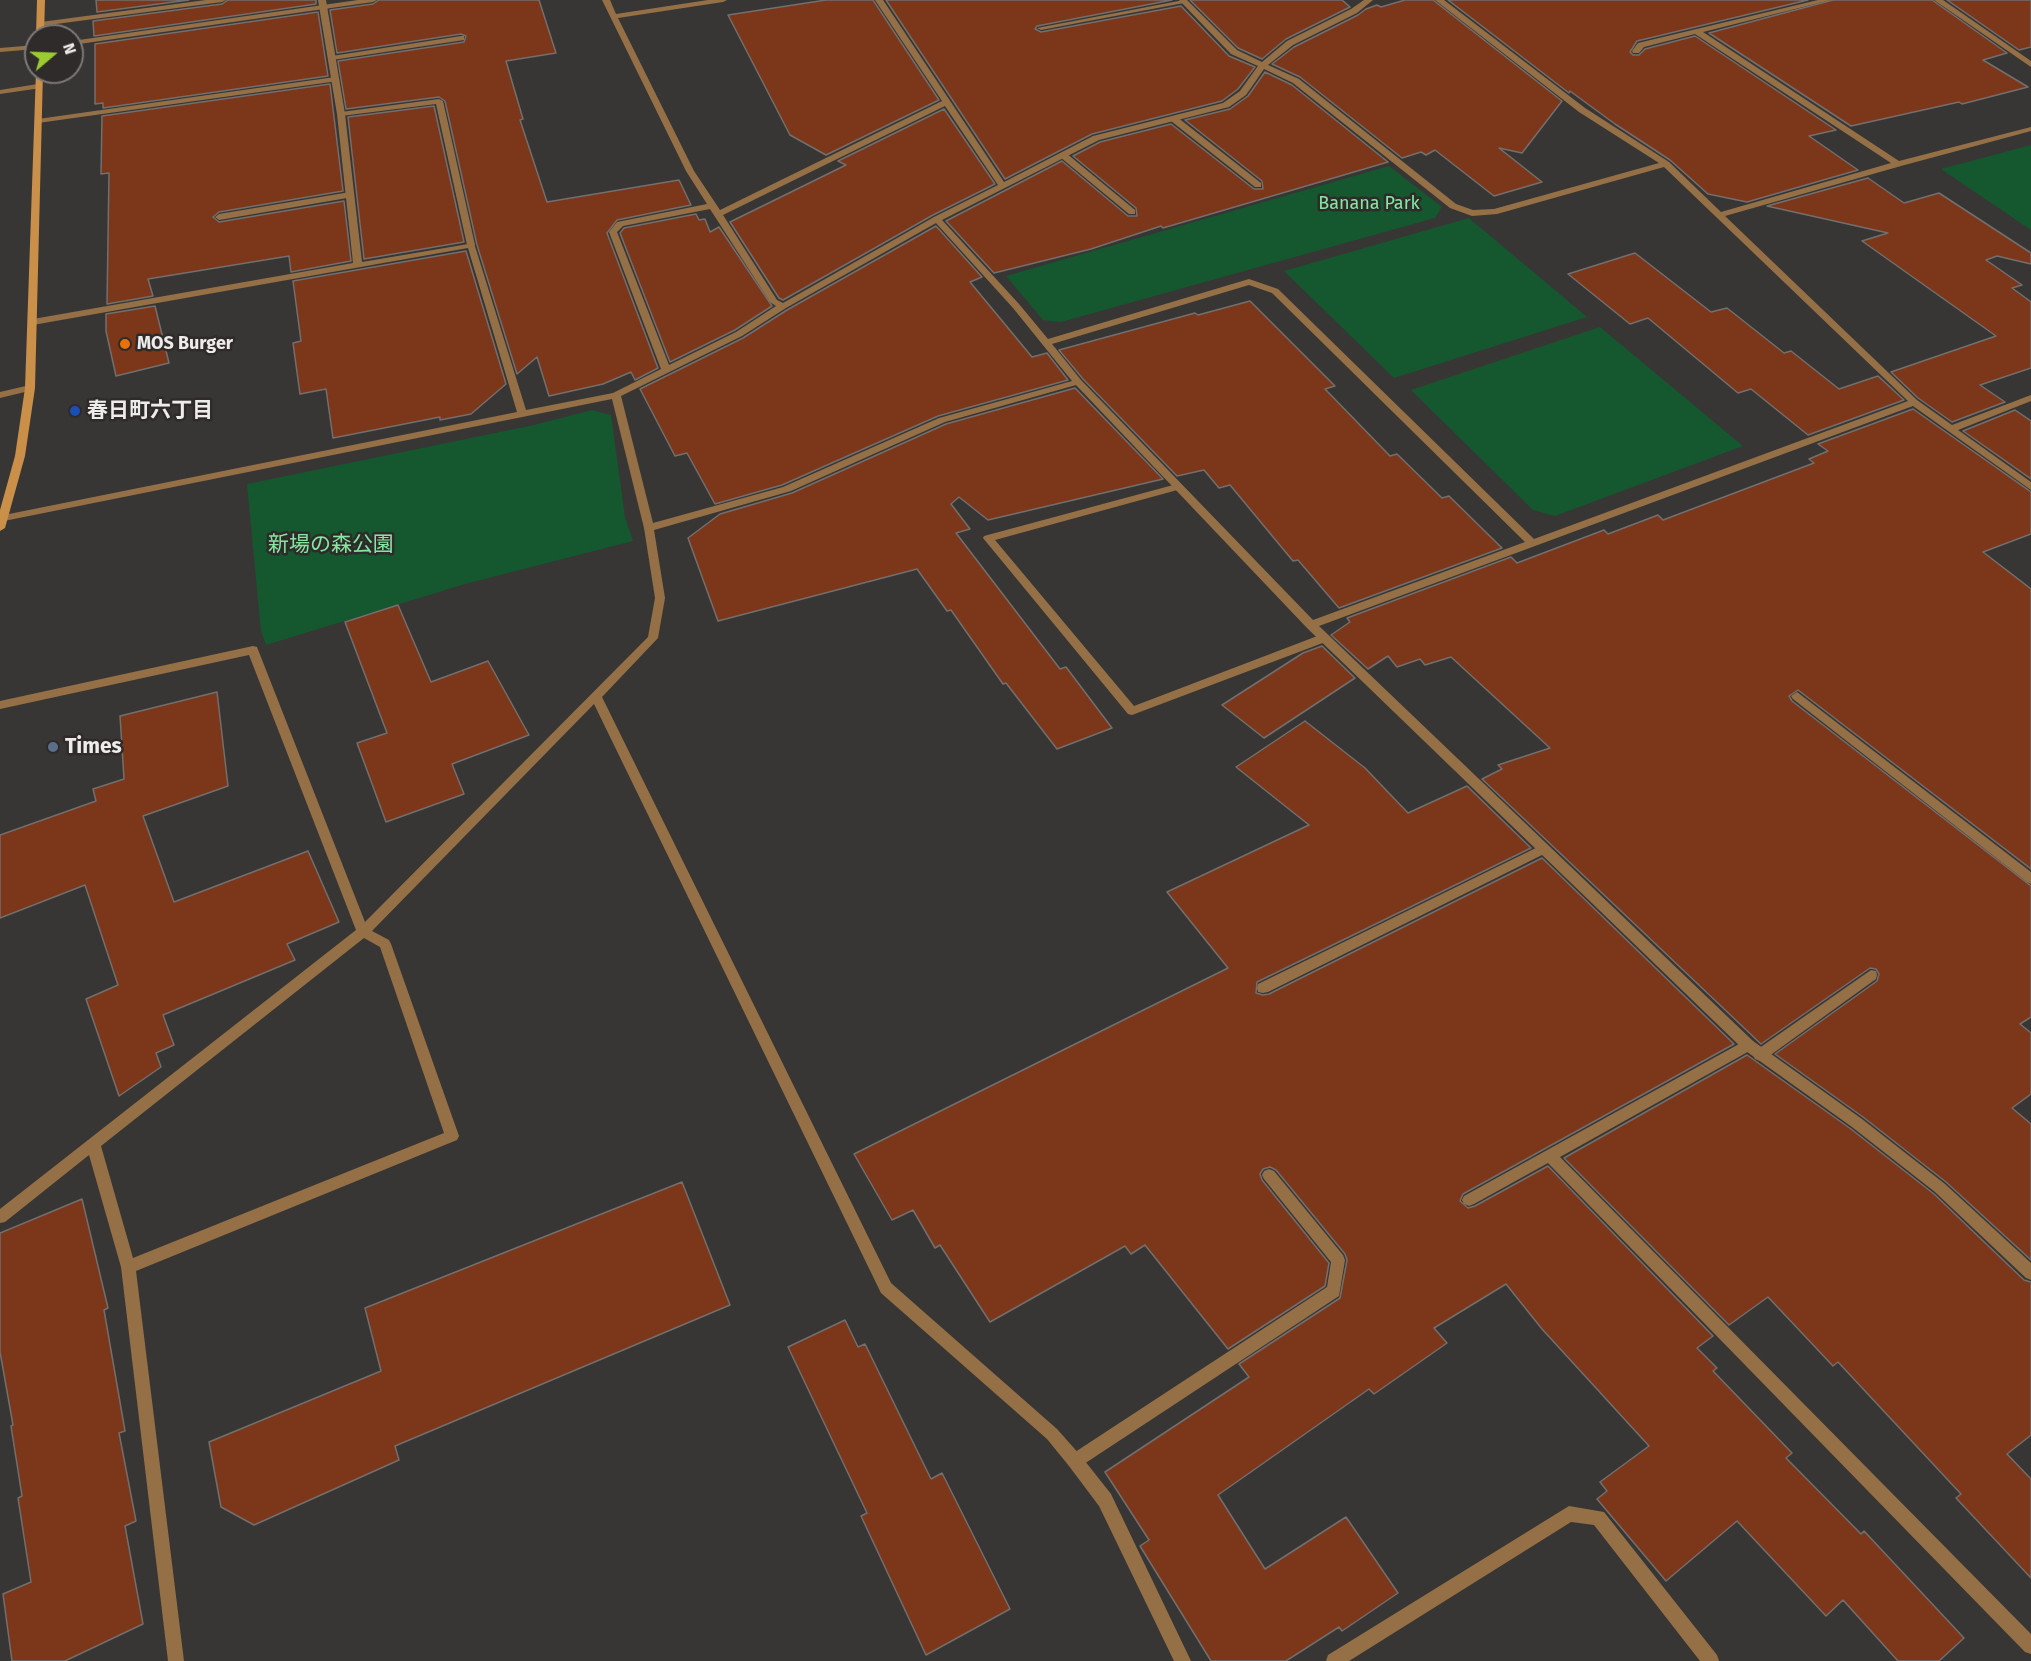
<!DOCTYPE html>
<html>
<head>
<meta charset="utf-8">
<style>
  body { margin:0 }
  #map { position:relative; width:2031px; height:1661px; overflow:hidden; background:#383634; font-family:"Fira Sans",sans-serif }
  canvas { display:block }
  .north { position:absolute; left:24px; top:24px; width:60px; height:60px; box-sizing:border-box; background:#2e2b2a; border:2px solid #7b7877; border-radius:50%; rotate:71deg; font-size:16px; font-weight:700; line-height:24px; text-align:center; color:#eeeceb }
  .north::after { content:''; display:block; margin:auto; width:21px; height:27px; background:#9cca31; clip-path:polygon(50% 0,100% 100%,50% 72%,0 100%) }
</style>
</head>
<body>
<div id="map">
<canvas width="2031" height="1661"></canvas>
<div class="north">N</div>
</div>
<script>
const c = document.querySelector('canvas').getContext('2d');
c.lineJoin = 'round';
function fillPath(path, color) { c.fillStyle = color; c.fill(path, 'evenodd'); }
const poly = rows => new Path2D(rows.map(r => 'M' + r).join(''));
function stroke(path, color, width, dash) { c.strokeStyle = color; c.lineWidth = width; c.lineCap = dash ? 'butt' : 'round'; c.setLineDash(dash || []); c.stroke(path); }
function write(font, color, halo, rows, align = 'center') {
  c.font = font + ' "Fira Sans","Noto Sans JP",sans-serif'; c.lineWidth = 5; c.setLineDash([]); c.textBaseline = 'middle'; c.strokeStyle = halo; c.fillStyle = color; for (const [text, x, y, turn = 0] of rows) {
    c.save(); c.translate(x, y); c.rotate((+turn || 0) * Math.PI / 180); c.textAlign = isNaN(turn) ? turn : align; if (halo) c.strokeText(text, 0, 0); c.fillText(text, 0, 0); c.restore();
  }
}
fillPath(poly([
  [2031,145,2031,230,1941,169],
  [1389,166,1442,207,1435,218,1061,322,1043,320,1006,276],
  [1469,218,1587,317,1394,378,1284,271],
  [1600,327,1743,446,1555,516,1533,510,1411,390],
  [592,410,611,415,625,517,633,541,465,584,266,645,261,631,247,484,534,425]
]), '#15572e');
const building = poly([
  [96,0,189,0,97,12,96,0],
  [228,0,316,0,316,4,94,36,93,21,222,4,228,0],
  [379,0,539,0,556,53,506,61,523,119,520,120,547,202,679,180,691,205,617,220,607,233,658,368,635,380,631,372,603,384,549,396,537,357,517,374,477,245,445,101,439,97,346,109,338,61,464,42,466,36,461,34,337,53,330,10,373,4,379,0],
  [826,0,873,0,939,100,826,155,790,135,728,15,826,0],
  [886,0,1172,0,1037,26,1035,29,1041,32,1181,6,1229,56,1255,67,1238,89,1222,101,1092,134,1005,179,886,0],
  [1190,0,1342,0,1350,7,1286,39,1262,59,1238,48,1190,0],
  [1405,0,1433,0,1562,101,1522,153,1499,148,1542,182,1494,196,1435,150,1426,155,1421,152,1402,158,1300,77,1272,64,1294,47,1358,15,1366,9,1377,5,1381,7,1405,0],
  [1448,0,1808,0,1637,41,1630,52,1633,55,1639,55,1645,49,1695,36,1836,130,1809,136,1858,170,1747,202,1708,194,1670,160,1615,124,1570,91,1569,93,1448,0],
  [1833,0,1932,0,2007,53,1983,60,2028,87,1962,104,1959,102,1851,126,1709,33,1833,0],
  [1947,0,2031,0,2031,47,2019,50,1947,0],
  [318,12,328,76,103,108,103,103,95,104,95,44,318,12],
  [1265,72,1292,85,1388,162,1163,228,1161,226,1091,249,994,273,946,221,1062,161,1128,216,1137,216,1136,208,1073,156,1100,142,1171,124,1254,189,1263,189,1262,181,1185,120,1230,109,1248,96,1265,72],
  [330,84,343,191,219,212,213,217,219,222,344,201,351,261,291,272,289,256,148,279,153,296,107,304,109,173,101,174,102,116,330,84],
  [434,106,464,242,364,259,348,117,434,106],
  [944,109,995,184,933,215,783,300,779,298,730,222,846,165,838,161,944,109],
  [1868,178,1904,203,1939,193,2031,253,2031,264,1997,256,1986,260,2022,285,2012,288,2031,302,2031,368,1980,385,2005,402,1952,422,1918,398,1891,372,1996,336,1862,241,1888,233,1767,206,1868,178],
  [696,214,699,220,705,219,710,232,719,227,772,306,735,330,670,362,620,233,624,228,696,214],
  [936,226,982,277,970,282,1032,357,1047,353,1068,380,938,416,782,485,715,504,687,453,675,456,640,389,743,338,787,310,936,226],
  [466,251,506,384,471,414,440,420,440,417,333,438,326,389,300,394,293,343,301,341,293,281,466,251],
  [1635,253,1711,312,1727,308,1784,353,1791,351,1839,389,1878,376,1904,400,1808,435,1751,389,1738,393,1648,318,1630,324,1568,274,1635,253],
  [1250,301,1335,386,1325,389,1390,456,1397,454,1442,498,1449,496,1502,548,1339,608,1298,560,1293,561,1230,485,1219,488,1204,470,1177,476,1083,379,1059,350,1195,313,1198,315,1250,301],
  [155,306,169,363,116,376,106,331,106,314,155,306],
  [1075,388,1163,479,988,520,959,497,951,504,970,529,956,533,1060,669,1066,667,1112,728,1057,749,1006,683,1003,684,951,610,947,611,917,569,718,621,688,538,720,514,792,493,946,424,1075,388],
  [1913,409,2031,492,2031,534,1983,552,2031,589,2031,869,1798,690,1789,696,1792,701,2031,886,2031,1017,2020,1024,2031,1033,2031,1094,2012,1108,2031,1124,2031,1260,1946,1182,1863,1117,1775,1054,1877,981,1879,974,1876,969,1870,968,1761,1044,1482,779,1502,769,1498,765,1550,748,1451,657,1425,665,1420,659,1397,667,1388,656,1368,669,1331,635,1350,622,1347,618,1511,557,1517,563,1604,530,1608,534,1658,515,1663,520,1814,463,1809,459,1828,451,1818,444,1913,409],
  [2015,410,2031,421,2031,479,1963,431,2015,410],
  [398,605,431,682,488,661,529,735,452,764,464,794,386,822,357,743,387,733,345,622,398,605],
  [1322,646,1355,678,1264,738,1222,705,1303,653,1322,646],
  [217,692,228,786,143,816,174,902,308,851,339,922,287,944,295,960,163,1015,174,1045,156,1053,161,1067,119,1096,86,999,118,985,85,885,0,918,0,835,96,801,93,789,124,779,120,716,217,692],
  [1305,721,1365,768,1408,813,1467,786,1531,848,1257,982,1256,993,1263,995,1269,994,1542,858,1734,1044,1463,1194,1460,1201,1468,1208,1475,1206,1548,1166,1713,1336,1697,1348,1717,1368,1713,1371,1792,1453,1786,1458,1861,1534,1864,1531,1964,1638,1939,1661,1898,1661,1843,1600,1826,1616,1737,1521,1666,1581,1597,1499,1607,1491,1600,1482,1649,1446,1542,1329,1506,1284,1434,1328,1447,1343,1374,1394,1369,1389,1218,1495,1265,1569,1346,1517,1398,1593,1342,1631,1339,1627,1286,1661,1211,1661,1140,1546,1149,1540,1105,1472,1249,1377,1239,1364,1340,1298,1347,1260,1345,1254,1276,1170,1270,1167,1263,1169,1260,1174,1262,1180,1329,1263,1325,1286,1228,1349,1145,1245,1131,1254,1125,1246,990,1322,940,1245,935,1248,913,1210,892,1220,854,1154,1228,968,1167,892,1309,825,1236,767,1305,721],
  [1747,1055,1851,1129,1934,1194,2024,1280,2031,1282,2031,1435,2007,1454,2031,1479,2031,1578,1956,1498,1961,1494,1838,1362,1833,1366,1768,1297,1729,1325,1564,1158,1747,1055],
  [682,1182,730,1305,395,1446,399,1460,254,1525,221,1507,209,1442,381,1371,365,1308,682,1182],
  [82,1199,108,1308,104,1310,125,1431,119,1433,136,1521,125,1526,143,1624,65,1661,12,1661,3,1594,31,1582,18,1498,22,1496,11,1426,13,1425,0,1352,0,1233,82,1199],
  [845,1320,858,1347,865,1344,931,1479,942,1473,1010,1609,926,1655,861,1516,867,1513,788,1347,845,1320]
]);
fillPath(building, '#7c3619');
stroke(building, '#726f6e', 1.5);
fillPath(poly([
  [206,0,226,0,222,2,41,26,37,24,41,22,206,0],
  [358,0,377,0,373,2,72,45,72,41,358,0],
  [1184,0,1189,2,1041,30,1037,28,1184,0],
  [461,36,464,36,464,40,332,60,328,58,332,56,461,36],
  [36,45,36,49,0,52,0,48,36,45],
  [335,77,338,77,338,81,38,123,34,121,38,119,335,77],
  [439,99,443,101,475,245,471,248,467,245,436,104,341,116,337,114,341,112,439,99],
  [1171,117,1177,117,1261,183,1261,187,1255,187,1171,121,1171,117],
  [1060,153,1066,153,1135,210,1135,214,1129,214,1060,157,1060,153],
  [350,192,353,193,353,197,219,220,215,217,219,214,350,192],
  [1177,484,1182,487,1181,489,995,540,1134,706,1320,635,1324,634,1329,638,1328,641,1132,715,1128,714,983,538,984,536,1177,484],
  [1797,692,2031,872,2031,884,2027,882,1793,699,1791,696,1797,692],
  [1544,844,1548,846,1550,849,1548,852,1268,992,1263,993,1258,992,1257,988,1258,984,1544,844],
  [1871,970,1876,971,1877,975,1876,979,1765,1059,1760,1061,1755,1059,1753,1055,1755,1051,1871,970],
  [1748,1039,1753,1041,1755,1045,1753,1049,1560,1157,2031,1634,2031,1654,2025,1652,1548,1163,1474,1204,1469,1206,1464,1204,1462,1200,1464,1196,1748,1039],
  [1269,1169,1274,1171,1343,1255,1345,1260,1339,1296,1081,1466,1075,1469,1069,1466,1067,1461,1069,1456,1327,1287,1331,1262,1264,1179,1262,1175,1264,1171,1269,1169],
  [1569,1506,1604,1512,1717,1655,1719,1661,1700,1661,1594,1525,1571,1522,1349,1661,1326,1661,1328,1655,1569,1506]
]), '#957046');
fillPath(poly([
  [318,0,326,0,345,114,362,262,474,243,526,410,613,393,661,369,609,232,617,222,707,204,686,171,602,0,610,0,616,14,708,0,727,0,723,2,618,18,694,171,720,210,942,101,875,0,883,0,1004,182,1093,136,1223,103,1240,91,1258,66,1231,54,1179,0,1187,0,1237,50,1262,62,1287,41,1351,9,1364,0,1373,0,1357,13,1293,45,1268,65,1299,79,1456,204,1473,210,1494,209,1659,163,1579,112,1435,0,1444,0,1585,108,1669,162,1721,212,1891,163,1695,34,1644,47,1639,53,1633,53,1632,51,1638,43,1818,0,1831,0,1703,32,1899,161,2031,127,2031,131,1901,166,1725,216,1917,400,1952,425,2031,395,2031,401,1958,430,2031,482,2031,490,1913,406,1319,626,1753,1041,1862,1119,1945,1184,2031,1263,2031,1280,2026,1278,1935,1192,1852,1127,1743,1049,1307,628,1076,385,945,422,791,491,654,530,665,598,658,638,602,697,891,1283,1057,1429,1081,1456,1111,1494,1191,1661,1174,1661,1099,1506,1069,1466,1047,1439,881,1293,594,704,372,931,389,940,391,944,459,1136,457,1140,136,1271,184,1661,168,1661,121,1267,89,1155,5,1222,0,1223,0,1209,356,930,249,655,0,709,0,701,253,646,257,647,365,922,648,637,655,598,644,528,612,399,4,521,0,520,0,516,4,515,517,412,468,248,33,325,28,322,33,319,353,263,337,114,318,0],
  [1264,69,1293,83,1450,208,1472,216,1497,214,1664,167,1908,401,1534,539,1278,289,1249,279,1048,339,1019,304,942,220,1099,140,1229,107,1246,95,1264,69],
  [945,106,998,185,934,217,783,303,777,300,723,215,945,106],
  [710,209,770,302,776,306,736,332,669,365,617,232,623,226,710,209],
  [936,223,1013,308,1072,381,939,418,783,487,653,523,621,396,742,336,786,308,936,223],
  [1249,285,1272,293,1525,542,1313,620,1081,380,1052,344,1249,285],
  [364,938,380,947,444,1133,133,1258,101,1146,364,938],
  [1934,0,1943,0,2031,61,2031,67,1934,0],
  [38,84,42,86,41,88,0,94,0,90,38,84],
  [30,385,33,386,33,390,0,398,0,392,30,385]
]), '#957046');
fillPath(poly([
  [37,0,45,0,44,36,36,36,37,0],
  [36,71,43,72,35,388,25,456,5,528,0,531,0,510,15,456,25,388,36,71]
]), '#ca8f48');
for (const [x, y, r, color] of [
  [125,344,6,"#e8710a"],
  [75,411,6,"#1a4fb4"],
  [53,747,6,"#5c6f8a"]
]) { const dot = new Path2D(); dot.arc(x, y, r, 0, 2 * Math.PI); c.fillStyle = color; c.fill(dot); stroke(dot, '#2e2b2a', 2); }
write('18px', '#84e6a0', '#2e2b2a', [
  ["Banana Park",1369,204]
]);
write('bold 18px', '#eeeceb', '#2e2b2a', [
  ["MOS Burger",137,344]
], 'left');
write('bold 21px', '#eeeceb', '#2e2b2a', [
  ["春日町六丁目",87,411],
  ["Times",65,747]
], 'left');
write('21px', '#84e6a0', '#2e2b2a', [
  ["新場の森公園",331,545]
]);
</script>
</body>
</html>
